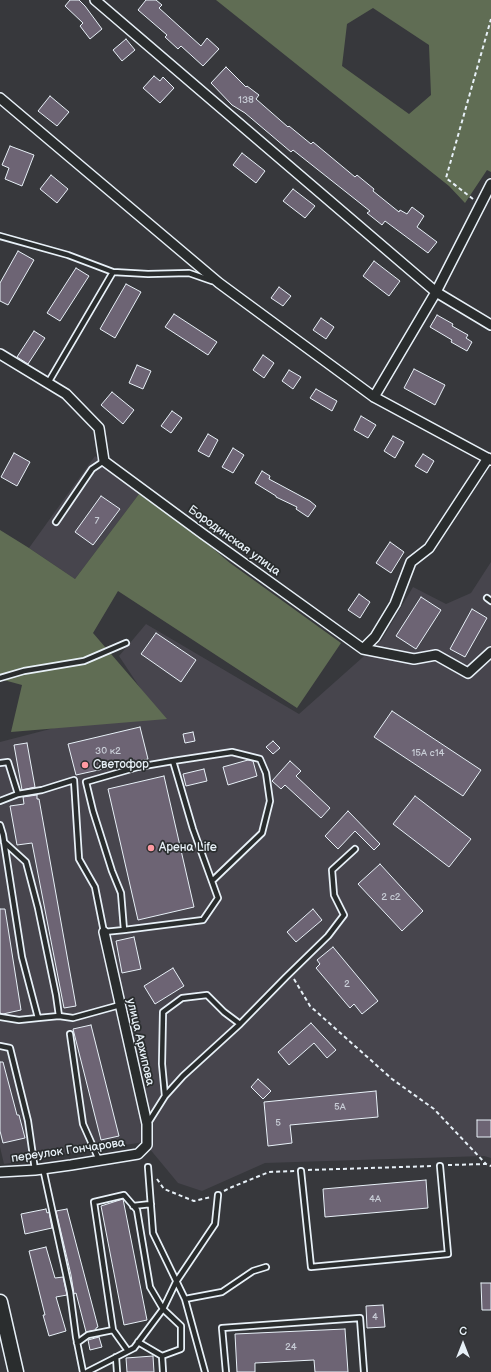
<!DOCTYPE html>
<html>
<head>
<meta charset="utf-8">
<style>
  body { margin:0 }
  #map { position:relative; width:491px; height:1372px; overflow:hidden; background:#37383c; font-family:"Balsamiq Sans",sans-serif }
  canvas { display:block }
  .north { position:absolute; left:443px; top:1324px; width:40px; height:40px; -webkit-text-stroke:3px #2a2d2e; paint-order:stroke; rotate:0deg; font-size:11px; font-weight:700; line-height:16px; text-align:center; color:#e8f1f8 }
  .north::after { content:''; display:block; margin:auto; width:14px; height:18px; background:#e8f1f8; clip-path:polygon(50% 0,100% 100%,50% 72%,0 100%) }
</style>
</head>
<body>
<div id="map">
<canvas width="491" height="1372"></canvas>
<div class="north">С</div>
</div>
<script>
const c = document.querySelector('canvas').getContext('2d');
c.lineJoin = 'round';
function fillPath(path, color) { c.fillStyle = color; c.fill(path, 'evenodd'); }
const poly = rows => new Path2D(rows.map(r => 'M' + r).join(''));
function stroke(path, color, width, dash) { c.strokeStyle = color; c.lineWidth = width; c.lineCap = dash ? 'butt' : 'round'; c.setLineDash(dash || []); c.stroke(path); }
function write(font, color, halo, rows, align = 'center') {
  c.font = font + ' "Balsamiq Sans",sans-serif'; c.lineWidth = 3.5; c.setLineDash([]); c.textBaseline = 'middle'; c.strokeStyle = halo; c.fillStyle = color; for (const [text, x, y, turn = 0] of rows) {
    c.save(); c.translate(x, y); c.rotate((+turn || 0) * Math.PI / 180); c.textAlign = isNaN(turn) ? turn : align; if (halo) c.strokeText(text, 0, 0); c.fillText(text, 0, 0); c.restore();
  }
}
fillPath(poly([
  [95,456,139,494,75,579,29,548],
  [491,562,491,1158,484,1156,265,1163,202,1191,178,1183,144,1142,4,1164,0,1147,0,742,54,728,156,712,119,656,146,624,299,714,381,641,413,587,446,604,471,593]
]), '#47454d');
fillPath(poly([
  [216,0,491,0,491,172,487,170,465,203,449,186],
  [373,8,429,45,431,95,409,114,342,66,347,24],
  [139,494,191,530,230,563,341,643,297,708,118,591,93,633,167,719,11,732,22,685,0,679,0,530,29,548,75,579]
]), '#606d54');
const building = poly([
  [70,0,79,0,85,6,102,29,90,39,80,26,83,23,65,6,70,0],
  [146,0,156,0,162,5,159,8,201,46,207,38,219,49,203,66,181,46,178,49,165,37,167,35,138,10,146,0],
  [126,39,135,50,122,61,113,50,126,39],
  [226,67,246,87,247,86,259,95,256,99,288,127,289,126,311,144,313,142,355,177,357,175,374,189,373,191,399,212,400,210,407,214,412,207,424,216,417,227,437,242,428,253,385,221,382,225,367,213,370,211,293,150,291,152,245,113,232,105,211,83,226,67],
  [154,76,160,81,163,77,174,88,160,103,143,88,154,76],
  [50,96,69,112,57,126,38,111,50,96],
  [10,146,34,155,22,186,5,179,9,168,2,165,10,146],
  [242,153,265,171,256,183,233,165,242,153],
  [51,175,68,189,57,203,40,189,51,175],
  [293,189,315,206,305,218,283,201,293,189],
  [18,251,34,260,8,305,0,301,0,283,18,251],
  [374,261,400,281,389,296,363,276,374,261],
  [76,268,89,276,60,321,47,313,76,268],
  [126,284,141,292,115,338,100,329,126,284],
  [279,287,291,296,283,306,271,298,279,287],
  [174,314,217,342,208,355,165,327,174,314],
  [437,315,453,324,452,326,468,335,466,338,472,342,467,351,451,342,452,340,430,327,437,315],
  [321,318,334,327,326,339,313,330,321,318],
  [34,331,45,338,28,364,17,357,34,331],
  [263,355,274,363,264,378,253,370,263,355],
  [137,365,151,371,143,389,129,383,137,365],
  [414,369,445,385,435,405,404,388,414,369],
  [289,370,301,377,293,389,282,381,289,370],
  [316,389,337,401,332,411,310,398,316,389],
  [112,392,134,410,123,424,101,405,112,392],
  [172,411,182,418,171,433,161,426,172,411],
  [361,416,376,425,368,438,354,430,361,416],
  [208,434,218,440,209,457,198,451,208,434],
  [393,436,404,442,395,458,384,451,393,436],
  [233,448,244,455,233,473,222,467,233,448],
  [14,453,30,462,17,486,1,477,14,453],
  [423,454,434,461,427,473,415,466,423,454],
  [262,471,270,476,269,479,310,501,316,506,308,517,296,509,297,507,276,497,276,496,255,483,262,471],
  [101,496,120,509,93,545,75,532,101,496],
  [390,542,404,552,391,573,376,563,390,542],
  [359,594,370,602,360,618,348,610,359,594],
  [421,597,441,610,416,649,396,636,421,597],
  [472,609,487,618,465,657,450,649,472,609],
  [156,633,196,660,181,682,141,654,156,633],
  [392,711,481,770,463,796,374,737,392,711],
  [140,727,148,759,76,775,68,744,140,727],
  [193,732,195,741,185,743,183,734,193,732],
  [273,741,280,748,273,754,266,747,273,741],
  [27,743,35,787,22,790,14,745,27,743],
  [248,760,253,761,257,776,228,785,223,767,248,760],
  [290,761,301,771,296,776,330,808,321,818,285,785,281,789,272,781,290,761],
  [204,769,207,781,186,786,183,774,204,769],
  [164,776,194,907,138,920,108,789,164,776],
  [37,795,37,799,39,799,76,1006,64,1008,32,843,17,845,10,806,24,804,23,797,37,795],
  [415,796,471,839,449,867,393,824,415,796],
  [348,811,380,844,374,850,355,831,338,849,325,836,348,811],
  [380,864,423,911,402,931,358,884,380,864],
  [0,909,5,909,21,1010,3,1014,0,1013,0,909],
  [313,909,322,920,296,942,287,932,313,909],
  [134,937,141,969,122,973,116,941,134,937],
  [333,947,378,1001,362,1014,354,1004,350,1008,316,968,320,964,317,960,333,947],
  [173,968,184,986,155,1004,144,986,173,968],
  [311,1023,336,1050,327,1058,314,1043,289,1065,278,1052,311,1023],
  [91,1025,119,1136,101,1140,73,1029,91,1025],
  [0,1062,3,1062,17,1115,19,1115,25,1138,3,1143,0,1131,0,1062],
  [258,1079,271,1091,263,1099,251,1087,258,1079],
  [376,1091,378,1117,290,1125,292,1143,268,1146,264,1102,376,1091],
  [477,1120,491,1120,491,1137,477,1137,477,1120],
  [426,1180,428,1208,325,1217,323,1189,426,1180],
  [123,1199,147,1320,124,1325,101,1206,123,1199],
  [46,1209,47,1213,49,1212,52,1228,25,1234,21,1214,46,1209],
  [67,1209,98,1327,96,1328,96,1330,86,1332,76,1293,74,1294,71,1275,56,1211,67,1209],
  [46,1247,55,1278,63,1277,67,1295,56,1297,66,1331,49,1336,43,1315,45,1315,29,1251,46,1247],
  [481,1283,491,1283,491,1310,482,1310,481,1283],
  [383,1305,385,1327,367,1328,366,1306,383,1305],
  [345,1329,348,1372,315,1372,314,1360,255,1363,255,1372,237,1372,235,1334,345,1329],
  [99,1337,102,1347,90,1350,88,1340,99,1337],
  [153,1356,154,1372,127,1372,126,1358,153,1356]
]);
fillPath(building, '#6d6474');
stroke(building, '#e8f1f8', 1);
const service = poly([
  [0,236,68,255,113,272,148,274,189,273,212,281],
  [48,383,113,272],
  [56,522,92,469,104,461],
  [487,598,491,601],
  [0,678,24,671,84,661,126,643],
  [173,761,232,752,260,759,266,773,270,801,262,833,212,881],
  [0,763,8,762,18,794],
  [0,801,18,794,42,790,74,780,79,859,95,887,104,932,124,930,203,920,218,898,193,829,173,761,138,767,86,782,93,811,112,871,121,893,124,930],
  [0,825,3,835,22,957,38,1018,19,1020,0,1017],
  [4,842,26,862,38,908,56,995,59,1016,38,1018],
  [59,1016,73,1018,120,1005],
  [70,1034,83,1124,99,1160],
  [0,1046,10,1048,28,1121,35,1170],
  [165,1096,162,1064,163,1012,182,998,207,995,224,1012,240,1024],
  [148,1123,165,1096,183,1076,240,1024,286,977,328,936,344,915,334,895,332,870,355,849],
  [148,1167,153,1233,185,1299,205,1372],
  [43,1168,70,1292,76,1337,83,1372],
  [301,1171,311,1267,448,1254,440,1166],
  [133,1206,151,1204],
  [185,1299,222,1292,253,1271,266,1267],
  [77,1343,88,1335,113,1330],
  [128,1351,113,1330,94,1202,124,1195,137,1210,150,1287,163,1309,181,1326,181,1349,162,1356,138,1342],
  [162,1356,163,1372],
  [116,1357,117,1372],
  [87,1372,134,1348,163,1309,176,1282,215,1224,218,1195],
  [226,1372,222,1328,360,1318,364,1372]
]);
const minor = poly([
  [95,0,436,292,491,325],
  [0,98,219,283,374,397,491,460],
  [0,354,66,394,99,428,104,461,203,534,363,649,414,659,436,655,468,673,491,652],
  [374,397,436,292,491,184],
  [363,649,375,637,395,604,411,562,429,548,488,458],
  [0,1172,35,1170,71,1165,138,1154,147,1145,147,1124,104,932]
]);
const primary = poly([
  [0,1302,16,1372]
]);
stroke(service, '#e8f1f8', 8);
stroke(minor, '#e8f1f8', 12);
stroke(primary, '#e8f1f8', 17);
stroke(poly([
  [473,199,446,178,491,19],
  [294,979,310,1006,392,1079,434,1109,486,1164],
  [448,1165,486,1164,491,1166],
  [308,1170,433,1166],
  [157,1179,164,1189,194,1201,211,1197],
  [224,1191,232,1187,269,1172,295,1171]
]), '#e8f1f8', 2, [4, 3]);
stroke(service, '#2a2d2e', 4.5);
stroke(minor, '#2a2d2e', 9);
stroke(primary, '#2a2d2e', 14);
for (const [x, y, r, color] of [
  [85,765,4,"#ff9aa2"],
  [151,848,4,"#ff9aa2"]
]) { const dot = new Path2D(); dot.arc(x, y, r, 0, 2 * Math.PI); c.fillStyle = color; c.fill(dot); stroke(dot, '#2a2d2e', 1.5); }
write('10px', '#c9ced7', null, [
  ["138",246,100],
  ["7",97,521],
  ["30 к2",108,751],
  ["15А с14",428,753],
  ["2 с2",391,897],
  ["2",347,984],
  ["5А",340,1107],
  ["5",278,1123],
  ["4А",375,1199],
  ["4",375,1317],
  ["24",291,1347]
]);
write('12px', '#e8f1f8', '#2a2d2e', [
  ["Бородинская улица",234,541,36],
  ["улица Архипова",140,1042,77],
  ["переулок Гончарова",68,1151,-8]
]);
write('12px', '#e8f1f8', '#2a2d2e', [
  ["Светофор",93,765],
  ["Арена Life",159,848]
], 'left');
</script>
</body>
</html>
